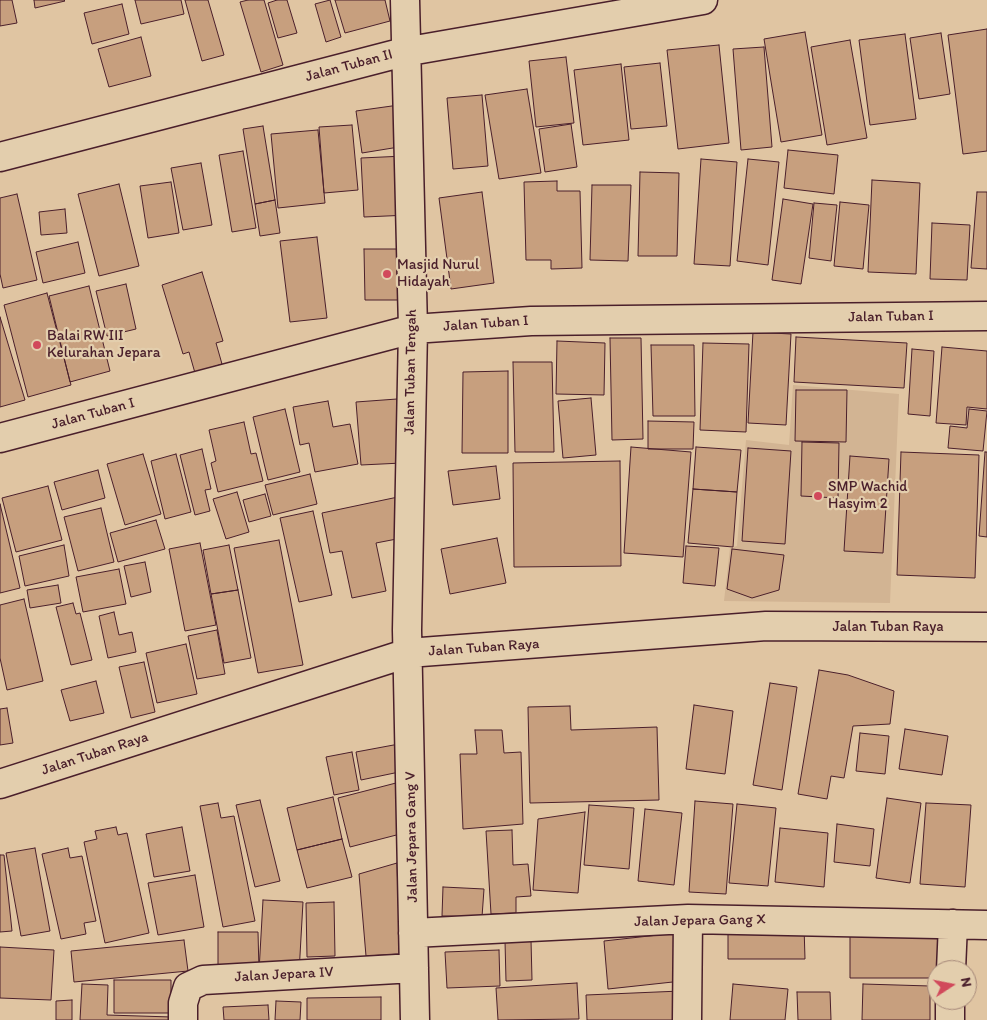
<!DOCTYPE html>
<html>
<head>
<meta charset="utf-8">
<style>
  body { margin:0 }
  #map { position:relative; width:987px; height:1020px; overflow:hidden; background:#e0c5a2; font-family:Itim,sans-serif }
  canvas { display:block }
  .north { position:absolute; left:927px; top:960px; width:50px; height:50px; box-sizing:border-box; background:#e3cead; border:1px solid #a68879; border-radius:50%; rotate:79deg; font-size:14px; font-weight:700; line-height:20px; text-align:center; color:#4a1f2b }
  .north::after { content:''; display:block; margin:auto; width:18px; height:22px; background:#d1495b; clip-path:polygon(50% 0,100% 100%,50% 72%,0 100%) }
</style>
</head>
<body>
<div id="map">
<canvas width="987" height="1020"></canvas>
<div class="north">N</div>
</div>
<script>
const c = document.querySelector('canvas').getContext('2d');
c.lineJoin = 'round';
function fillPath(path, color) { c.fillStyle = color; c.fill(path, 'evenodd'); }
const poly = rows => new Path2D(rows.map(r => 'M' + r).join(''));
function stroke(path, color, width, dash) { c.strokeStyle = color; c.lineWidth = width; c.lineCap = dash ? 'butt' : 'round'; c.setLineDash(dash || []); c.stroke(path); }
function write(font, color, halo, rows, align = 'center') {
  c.font = font + ' Itim,sans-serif'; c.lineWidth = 4.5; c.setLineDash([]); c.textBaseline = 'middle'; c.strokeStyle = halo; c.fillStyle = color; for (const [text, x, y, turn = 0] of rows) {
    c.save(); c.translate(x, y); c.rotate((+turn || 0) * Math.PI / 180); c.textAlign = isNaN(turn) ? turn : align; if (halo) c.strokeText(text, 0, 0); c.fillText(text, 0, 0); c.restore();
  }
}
fillPath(poly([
  [793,385,899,394,890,603,724,601,730,548,737,546,746,440,789,445]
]), '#d2b493');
const building = poly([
  [0,0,12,0,17,23,0,26,0,0],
  [34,0,64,0,65,1,35,8,34,0],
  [135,0,181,0,184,14,141,24,135,0],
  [185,0,208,0,224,55,202,61,185,0],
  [248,0,264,0,283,65,261,72,240,2,248,0],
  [277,0,287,0,297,33,278,38,268,3,277,0],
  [330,0,341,37,326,42,315,4,330,0],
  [335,0,385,0,390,21,345,33,335,0],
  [122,4,129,34,92,44,84,13,122,4],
  [987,29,987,151,963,154,948,35,987,29],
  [805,32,822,135,781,142,764,39,805,32],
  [941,33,950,94,919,99,910,38,941,33],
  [905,34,916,119,870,125,859,40,905,34],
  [141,37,151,76,109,87,98,49,141,37],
  [850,40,867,138,827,145,811,47,850,40],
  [719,45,729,143,678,149,667,50,719,45],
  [764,47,772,147,741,150,733,49,764,47],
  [566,57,574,123,536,127,529,61,566,57],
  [660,63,667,126,631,129,624,67,660,63],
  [621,64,629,140,583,145,574,70,621,64],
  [527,89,541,173,499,179,485,95,527,89],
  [482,95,488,166,453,169,447,98,482,95],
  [399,105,405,146,362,153,356,111,399,105],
  [571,124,577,167,545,172,539,129,571,124],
  [352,125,358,190,324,193,319,127,352,125],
  [263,126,275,200,255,204,243,129,263,126],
  [318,130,325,203,278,208,271,134,318,130],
  [788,150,838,155,834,194,784,188,788,150],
  [243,151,256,228,232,232,219,155,243,151],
  [405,156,409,215,364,217,361,158,405,156],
  [701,159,737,162,730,266,694,264,701,159],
  [748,159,779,162,768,265,737,261,748,159],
  [201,163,212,225,183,230,171,168,201,163],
  [640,172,679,173,677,256,638,256,640,172],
  [872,180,920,183,916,274,868,272,872,180],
  [557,181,557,191,580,191,582,268,551,269,551,260,526,260,524,182,557,181],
  [171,182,179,233,148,238,140,186,171,182],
  [119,184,139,266,99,276,78,194,119,184],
  [592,185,631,185,628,261,590,260,592,185],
  [482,192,494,283,451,289,439,198,482,192],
  [977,192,987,192,987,269,971,268,977,192],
  [17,194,37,280,3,288,0,274,0,198,17,194],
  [783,199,813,204,801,284,772,280,783,199],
  [275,200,280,233,260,236,255,204,275,200],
  [840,202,869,205,863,269,834,266,840,202],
  [814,203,837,205,831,261,809,258,814,203],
  [65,209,67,233,41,235,39,212,65,209],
  [932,223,970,225,967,280,930,279,932,223],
  [317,237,327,318,290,322,280,241,317,237],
  [78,242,85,273,43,283,36,252,78,242],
  [364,249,410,249,410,300,365,300,364,249],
  [202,272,223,341,216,343,222,364,195,373,189,352,183,354,162,285,202,272],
  [126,284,136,329,107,336,96,291,126,284],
  [89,286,110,371,70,382,49,296,89,286],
  [47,293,71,385,28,397,4,305,47,293],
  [0,317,25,400,0,407,0,317],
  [753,332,791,334,786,425,748,423,753,332],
  [796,337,907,343,904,388,794,382,796,337],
  [610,338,641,338,643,439,612,440,610,338],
  [557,341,605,343,604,395,556,394,557,341],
  [703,343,749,344,746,432,700,430,703,343],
  [651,345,694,345,695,416,653,416,651,345],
  [942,347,987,351,987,409,967,407,966,425,936,423,942,347],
  [912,349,934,351,930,416,908,414,912,349],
  [513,362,552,362,554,452,515,452,513,362],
  [508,371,508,453,462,453,463,372,508,371],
  [796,390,847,390,846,442,795,441,796,390],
  [591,398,596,455,563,458,558,401,591,398],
  [397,399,402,463,361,465,356,402,397,399],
  [328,401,333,427,350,424,358,464,315,472,309,443,300,445,293,407,328,401],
  [285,409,300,472,268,480,253,417,285,409],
  [969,409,987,411,983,451,948,448,950,426,967,428,969,409],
  [648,421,694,422,693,449,648,449,648,421],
  [244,422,251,454,256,453,263,481,218,492,211,463,216,461,209,430,244,422],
  [802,442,839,443,838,498,801,496,802,442],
  [631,447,691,452,683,557,624,553,631,447],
  [696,447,741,450,737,492,693,489,696,447],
  [748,448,791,451,785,544,742,541,748,448],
  [202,449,211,489,205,490,210,511,195,515,180,455,202,449],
  [901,452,979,455,975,578,897,575,901,452],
  [985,452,987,452,987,537,979,536,985,452],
  [143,454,161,514,125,525,107,464,143,454],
  [176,454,191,512,165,519,151,461,176,454],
  [850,456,889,459,883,553,844,551,850,456],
  [620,461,621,566,514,567,513,463,620,461],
  [496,466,500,499,453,505,448,471,496,466],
  [98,470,105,498,62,510,54,482,98,470],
  [310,474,317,504,273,515,265,485,310,474],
  [48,486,62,540,16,552,2,498,48,486],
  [693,489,737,492,733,547,688,543,693,489],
  [237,492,249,532,226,539,213,499,237,492],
  [265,494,271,516,249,522,243,500,265,494],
  [398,497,407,537,376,543,386,591,352,598,342,551,330,553,322,513,398,497],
  [0,504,20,588,0,593,0,504],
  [101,508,114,562,78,571,64,517,101,508],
  [313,511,332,595,299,602,280,518,313,511],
  [156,520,165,549,118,562,110,533,156,520],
  [497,538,506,583,450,594,441,549,497,538],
  [279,540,303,665,258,673,234,548,279,540],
  [200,543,216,625,185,631,169,549,200,543],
  [64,545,69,576,25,586,19,556,64,545],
  [229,545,238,590,211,594,203,550,229,545],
  [686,546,719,548,715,586,683,583,686,546],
  [732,549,784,555,779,590,752,598,727,589,732,549],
  [145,562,151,592,131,597,124,566,145,562],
  [119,569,126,604,83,612,76,577,119,569],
  [58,585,61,603,30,608,27,590,58,585],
  [238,590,251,658,224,663,211,594,238,590],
  [24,599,43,681,7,690,0,658,0,605,24,599],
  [73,603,76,614,80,613,92,660,71,665,56,607,73,603],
  [114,612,119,635,132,632,136,652,108,658,99,616,114,612],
  [217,630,225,674,197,679,188,636,217,630],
  [186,644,197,694,157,703,146,653,186,644],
  [144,662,155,712,131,718,119,667,144,662],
  [819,670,848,675,894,691,890,724,853,726,844,778,831,776,827,799,798,794,819,670],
  [96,681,104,713,70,721,61,690,96,681],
  [770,683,797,687,782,790,753,785,770,683],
  [694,705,733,711,725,774,686,769,694,705],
  [570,706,571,730,657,727,659,800,530,803,528,707,570,706],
  [7,708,13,743,0,745,0,709,7,708],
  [905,729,948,736,942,775,899,769,905,729],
  [475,730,502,730,504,753,521,752,523,824,463,829,460,754,477,754,475,730],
  [860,733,889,736,885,774,856,771,860,733],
  [399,744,404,771,361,780,356,752,399,744],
  [352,752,359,790,334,795,326,757,352,752],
  [396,783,408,832,350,847,338,798,396,783],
  [333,797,342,839,297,850,287,808,333,797],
  [887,798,921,803,910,883,876,878,887,798],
  [260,800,280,881,255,887,236,805,260,800],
  [695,801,733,804,726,894,689,892,695,801],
  [218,803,221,818,234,816,255,921,223,927,200,806,218,803],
  [926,803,971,805,965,887,920,884,926,803],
  [737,804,776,808,768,886,729,883,737,804],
  [589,805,634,808,629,869,584,865,589,805],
  [645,809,682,813,674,885,638,881,645,809],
  [585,812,578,893,533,890,538,819,585,812],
  [837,824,874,829,870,866,834,862,837,824],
  [116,827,118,835,127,833,149,933,105,943,84,842,97,839,95,831,116,827],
  [182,827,190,871,154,877,146,834,182,827],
  [780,828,828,833,824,887,775,882,780,828],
  [512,830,513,865,528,864,531,896,516,897,516,913,491,914,486,831,512,830],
  [342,839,352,877,307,888,297,850,342,839],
  [35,848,50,931,21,936,6,853,35,848],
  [68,848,70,858,82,856,96,921,84,923,86,934,61,939,42,854,68,848],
  [0,855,4,855,12,931,0,932,0,855],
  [397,863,400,954,366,956,359,874,397,863],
  [195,875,204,927,158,935,148,883,195,875],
  [443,887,484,889,482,917,442,916,443,887],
  [263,900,303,902,299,973,259,971,263,900],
  [334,902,335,956,307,957,306,903,334,902],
  [804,926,805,959,728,959,728,927,804,926],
  [218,932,258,932,259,971,218,972,218,932],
  [850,932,950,932,949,970,937,970,937,978,850,978,850,932],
  [676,933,682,981,608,989,604,941,676,933],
  [184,940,188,971,74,982,71,951,184,940],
  [531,940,532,980,506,981,505,941,531,940],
  [0,947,54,950,51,1000,0,998,0,947],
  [499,950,500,986,447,988,445,952,499,950],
  [114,980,171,980,171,1013,114,1013,114,980],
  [577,983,579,1019,498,1020,496,988,577,983],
  [82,984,108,985,107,1015,172,1017,172,1020,80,1020,82,984],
  [733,984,788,989,785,1020,730,1020,733,984],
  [863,984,930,986,930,1020,862,1020,863,984],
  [681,991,682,1020,587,1020,586,995,681,991],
  [797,992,830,992,831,1020,798,1020,797,992],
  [381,997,381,1020,307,1020,307,998,381,997],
  [72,1000,72,1020,56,1020,56,1001,72,1000],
  [276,1001,301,1002,300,1020,275,1020,276,1001],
  [268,1005,269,1020,224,1020,223,1007,268,1005]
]);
fillPath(building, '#c79f7e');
stroke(building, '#4a1f2b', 1);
const street = poly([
  [405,0,413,329,407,630,415,1020],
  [0,157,404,52,703,0],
  [0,438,413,329,531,321,987,316],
  [0,784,408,653,766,626,987,627],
  [413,933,688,919,987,925],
  [951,970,953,924],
  [183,1020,183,1003,188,987,203,980,414,968],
  [687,1020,688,919],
  [950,1020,950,1000]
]);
stroke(street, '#4a1f2b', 31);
stroke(street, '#e3cead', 28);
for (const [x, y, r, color] of [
  [387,274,5,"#d1495b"],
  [37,345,5,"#d1495b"],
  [818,496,5,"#d1495b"]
]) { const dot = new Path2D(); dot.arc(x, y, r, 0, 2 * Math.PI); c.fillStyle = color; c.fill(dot); stroke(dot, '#e3cead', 2); }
write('15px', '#4a1f2b', '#e3cead', [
  ["Jalan Tuban II",349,66,-15],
  ["Jalan Tuban I",891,317,-1],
  ["Jalan Tuban I",486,324,-4],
  ["Jalan Tuban Tengah",411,372,-89],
  ["Jalan Tuban I",93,414,-15],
  ["Jalan Tuban Raya",888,627],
  ["Jalan Tuban Raya",484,648,-4],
  ["Jalan Tuban Raya",95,754,-18],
  ["Jalan Jepara Gang V",412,837,-91],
  ["Jalan Jepara Gang X",700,921,-1],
  ["Jalan Jepara IV",284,975,-3]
]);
write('15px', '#4a1f2b', '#e3cead', [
  ["Masjid Nurul",397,265],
  ["Hidayah",397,282],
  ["Balai RW III",47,336],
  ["Kelurahan Jepara",47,353],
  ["SMP Wachid",828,487],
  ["Hasyim 2",828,504]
], 'left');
</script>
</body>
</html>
